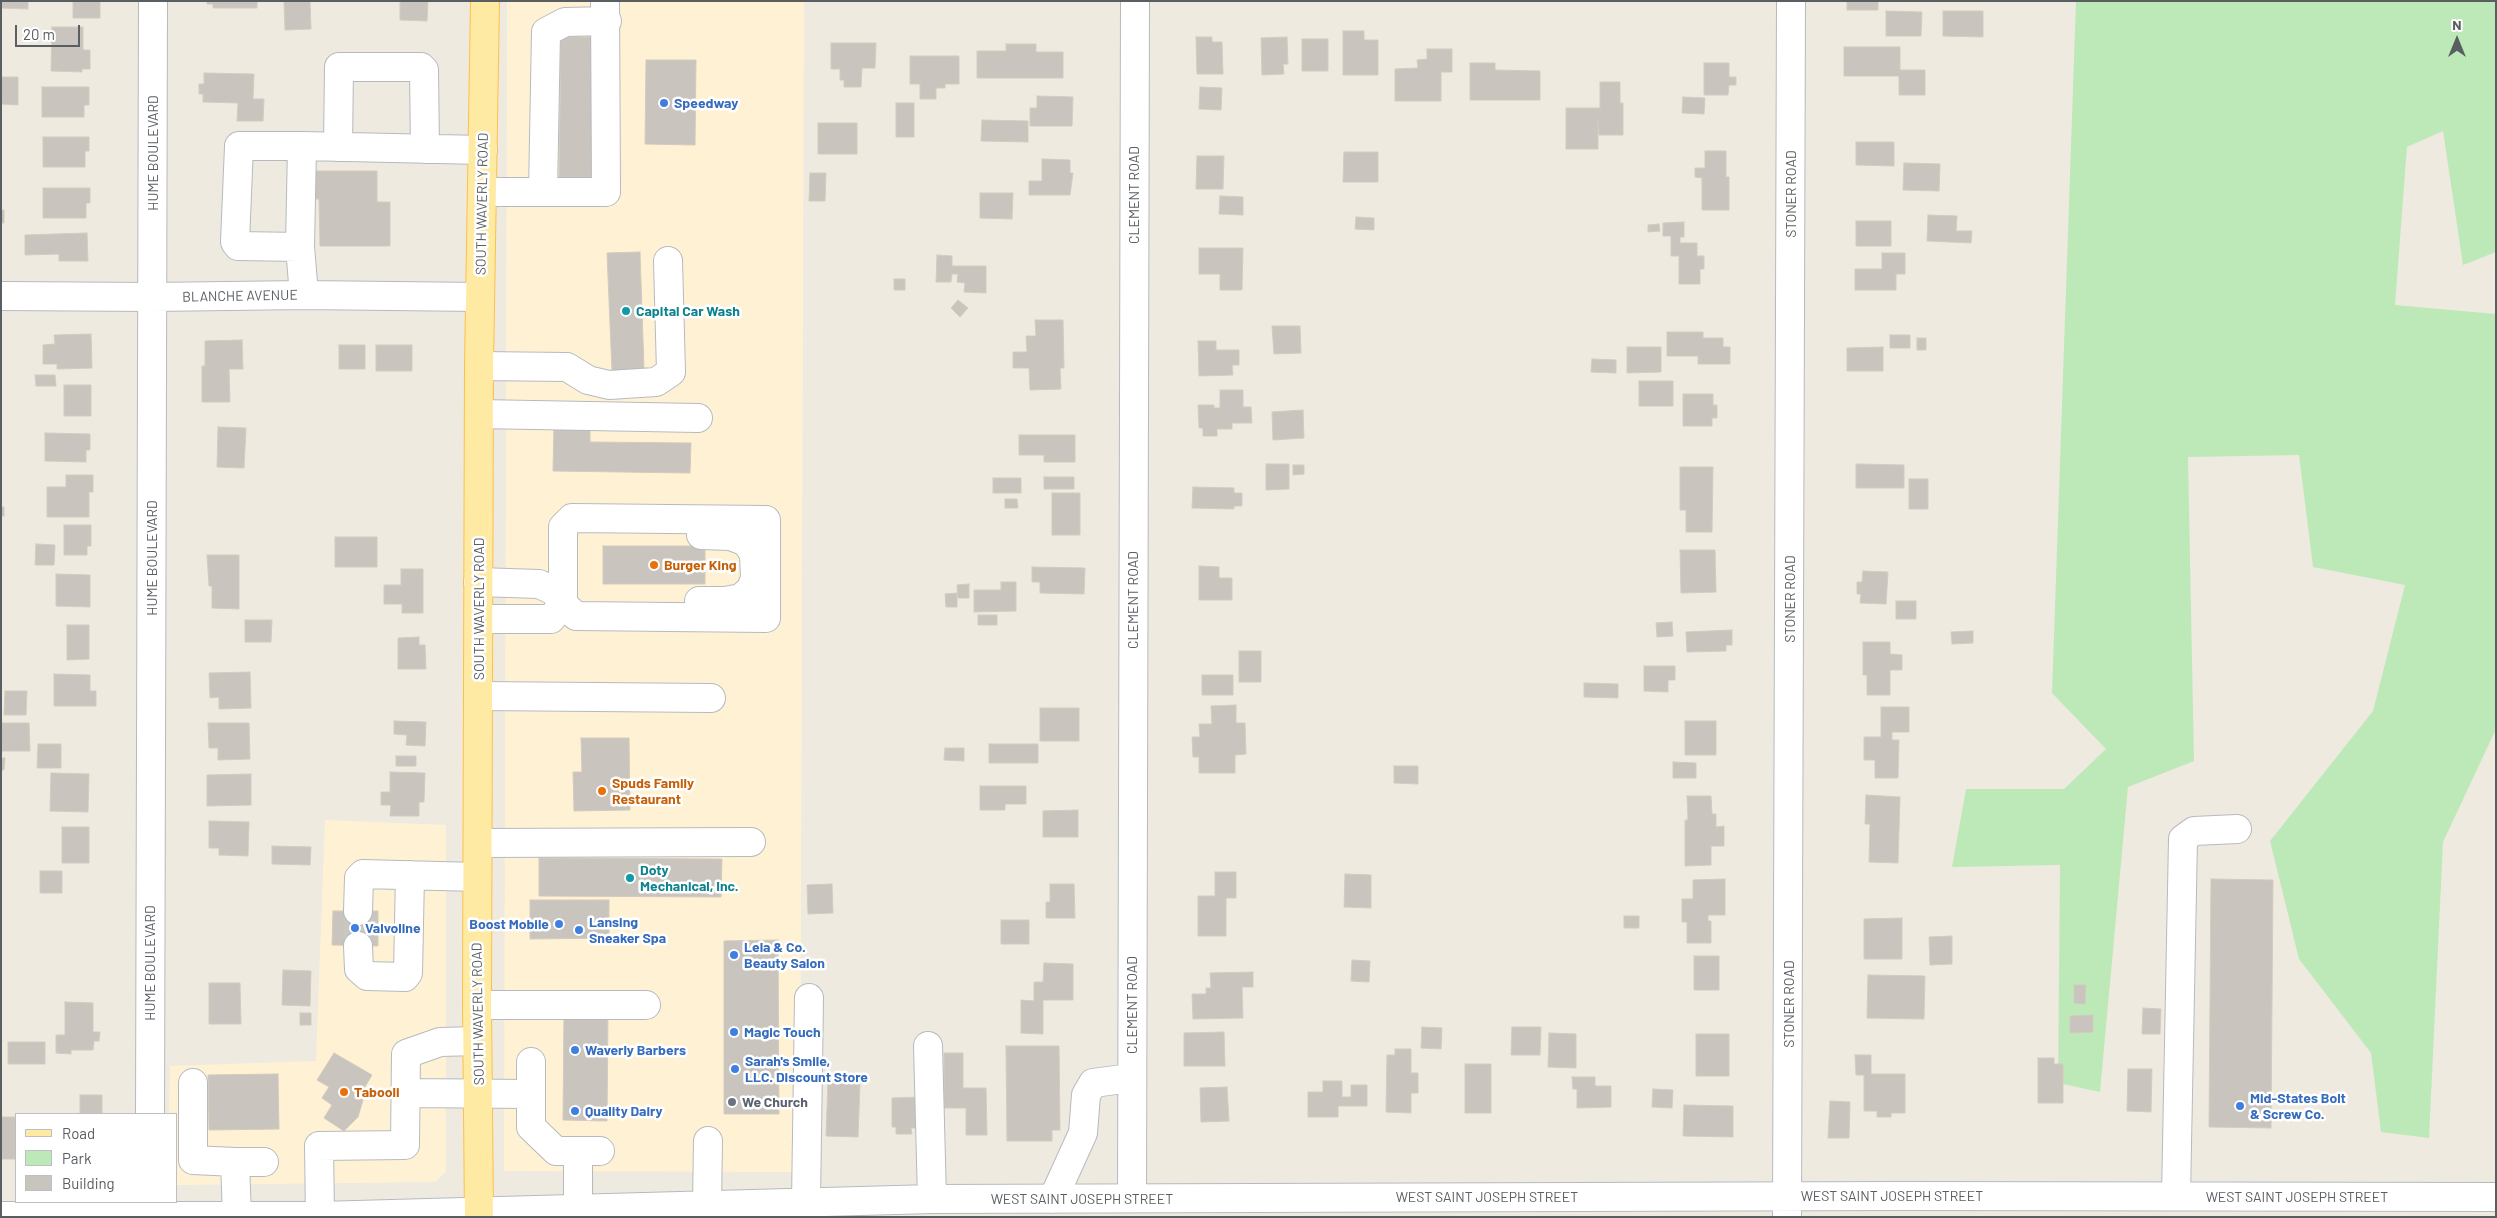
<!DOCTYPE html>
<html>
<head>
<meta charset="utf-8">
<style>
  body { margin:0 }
  #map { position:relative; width:2497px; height:1218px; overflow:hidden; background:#eeeae0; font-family:Barlow,sans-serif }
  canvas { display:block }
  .frame { position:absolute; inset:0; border:2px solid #595e63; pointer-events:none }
  .legend { position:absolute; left:15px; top:1113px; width:162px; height:90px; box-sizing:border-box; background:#fff; border:1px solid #bdbfc1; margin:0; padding:6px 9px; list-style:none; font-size:15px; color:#595e63 }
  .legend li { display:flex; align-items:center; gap:10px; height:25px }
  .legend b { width:25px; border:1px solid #bdbfc1 }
  .north { position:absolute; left:2432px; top:15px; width:50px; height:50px; -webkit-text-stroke:4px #fff; paint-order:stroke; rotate:0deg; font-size:14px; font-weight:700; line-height:20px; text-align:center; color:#595e63 }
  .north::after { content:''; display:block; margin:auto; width:18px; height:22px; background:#595e63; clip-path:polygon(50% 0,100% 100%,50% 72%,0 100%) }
  .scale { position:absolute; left:15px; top:25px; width:65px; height:22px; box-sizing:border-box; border:2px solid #595e63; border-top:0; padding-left:6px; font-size:15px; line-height:18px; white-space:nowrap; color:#595e63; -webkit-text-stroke:4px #fff; paint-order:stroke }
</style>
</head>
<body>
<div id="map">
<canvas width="2497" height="1218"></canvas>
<div class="frame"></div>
<ul class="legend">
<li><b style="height:6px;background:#ffeaa4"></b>Road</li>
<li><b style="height:14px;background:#bde9b9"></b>Park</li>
<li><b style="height:14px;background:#c9c4bd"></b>Building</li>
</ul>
<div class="north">N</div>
<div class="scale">20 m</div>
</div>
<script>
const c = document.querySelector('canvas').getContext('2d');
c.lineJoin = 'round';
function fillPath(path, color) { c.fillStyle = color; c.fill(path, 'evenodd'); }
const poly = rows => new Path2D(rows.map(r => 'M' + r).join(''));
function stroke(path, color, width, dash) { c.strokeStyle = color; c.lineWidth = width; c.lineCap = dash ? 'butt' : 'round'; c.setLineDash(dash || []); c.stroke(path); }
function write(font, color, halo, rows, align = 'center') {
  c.font = font + ' Barlow,sans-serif'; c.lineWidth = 5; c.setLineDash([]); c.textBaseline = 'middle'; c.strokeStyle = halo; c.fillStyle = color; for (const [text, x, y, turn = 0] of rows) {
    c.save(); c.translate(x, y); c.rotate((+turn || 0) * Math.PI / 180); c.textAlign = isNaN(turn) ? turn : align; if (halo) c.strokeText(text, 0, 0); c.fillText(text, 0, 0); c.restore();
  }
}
fillPath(poly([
  [507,1,804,1,800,1172,504,1171],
  [325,820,446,825,446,1172,435,1182,176,1185,176,1114,169,1114,170,1066,316,1061]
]), '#fff2d4');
fillPath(poly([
  [2076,1,2496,1,2496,252,2463,265,2443,131,2407,147,2395,305,2496,314,2496,729,2443,842,2429,1138,2381,1132,2371,1053,2299,959,2270,841,2373,711,2405,585,2313,567,2299,455,2188,457,2194,761,2128,787,2100,1092,2058,1083,2060,865,1952,867,1966,789,2064,789,2106,749,2052,693]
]), '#bde9b9');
const building = poly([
  [1,1,28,1,28,9,1,8,1,1],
  [73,1,100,1,100,18,73,18,73,1],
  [207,1,257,1,257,8,213,8,213,4,207,4,207,1],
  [284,1,310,1,311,29,285,30,284,1],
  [400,1,428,1,427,21,400,20,400,1],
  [1847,1,1878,1,1878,10,1847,10,1847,1],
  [1886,11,1922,12,1921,36,1886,36,1886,11],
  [1943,11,1983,11,1983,37,1943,36,1943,11],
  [52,27,83,27,83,50,90,50,90,69,82,69,82,72,51,71,52,27],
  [1343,31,1364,31,1364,40,1378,40,1378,75,1343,75,1343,31],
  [561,37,593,37,591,181,559,180,561,37],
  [1196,37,1212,37,1212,42,1222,42,1223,74,1197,74,1196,37],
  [1287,37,1288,64,1283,64,1284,74,1262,75,1261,38,1287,37],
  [1302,39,1328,39,1328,71,1302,71,1302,39],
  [831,43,876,43,875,68,862,68,861,87,844,87,844,80,840,80,840,69,831,69,831,43],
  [1006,44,1036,44,1036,52,1063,52,1063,78,977,78,977,51,1006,51,1006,44],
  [1844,47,1900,47,1900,70,1925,70,1925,95,1899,95,1899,76,1844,76,1844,47],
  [1427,49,1452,49,1452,72,1441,72,1441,101,1395,101,1395,69,1418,68,1417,60,1427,59,1427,49],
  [910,56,959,56,959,84,945,84,945,88,936,88,936,99,920,99,920,84,910,84,910,56],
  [646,60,696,60,695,145,645,144,646,60],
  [1470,63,1495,63,1495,70,1540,71,1540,100,1470,100,1470,63],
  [1704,63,1729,63,1729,77,1736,77,1736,85,1729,85,1728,95,1704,95,1704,63],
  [204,73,254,74,253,99,264,99,263,121,237,121,238,103,203,102,203,94,199,94,199,84,204,84,204,73],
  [1,77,18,77,18,105,1,104,1,77],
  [1600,82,1620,82,1620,103,1623,103,1623,135,1599,135,1598,121,1598,149,1566,149,1566,108,1600,108,1600,82],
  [42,87,89,87,89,105,84,105,84,117,42,117,42,87],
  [1200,87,1222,88,1221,110,1199,109,1200,87],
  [1037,96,1073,97,1072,126,1030,126,1030,108,1037,108,1037,96],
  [1683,97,1705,98,1704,114,1682,113,1683,97],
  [896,103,914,103,914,137,896,137,896,103],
  [982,120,1028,121,1028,142,981,141,982,120],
  [818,123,857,123,857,154,818,154,818,123],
  [43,137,89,137,89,151,85,151,85,167,43,167,43,137],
  [1856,142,1894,142,1894,166,1856,165,1856,142],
  [1705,151,1726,151,1726,177,1729,177,1729,210,1702,210,1702,178,1695,177,1695,168,1705,168,1705,151],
  [1344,152,1378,152,1378,182,1343,182,1344,152],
  [1197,156,1224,156,1223,189,1196,189,1197,156],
  [1042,159,1070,160,1070,173,1073,173,1070,195,1029,195,1029,181,1042,181,1042,159],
  [1904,163,1940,164,1939,191,1903,190,1904,163],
  [312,171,377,171,377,202,390,202,390,246,320,246,319,199,312,199,312,171],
  [810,173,826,173,825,201,809,201,810,173],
  [43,188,90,188,90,203,86,203,86,218,43,218,43,188],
  [980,193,1013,193,1012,219,980,218,980,193],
  [1220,196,1243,197,1243,215,1219,214,1220,196],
  [1,210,4,210,4,223,1,223,1,210],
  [1928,215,1957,216,1956,231,1972,231,1971,243,1927,241,1928,215],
  [1356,217,1374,218,1374,230,1355,229,1356,217],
  [1856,221,1891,221,1891,246,1856,246,1856,221],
  [1684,222,1684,237,1680,237,1680,243,1697,243,1697,256,1704,256,1704,269,1700,269,1700,284,1679,284,1679,256,1671,256,1671,236,1663,236,1663,223,1684,222],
  [1659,224,1660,231,1648,232,1648,225,1659,224],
  [87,233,88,261,59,261,59,254,25,255,25,235,87,233],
  [1199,248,1243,248,1242,290,1220,290,1220,274,1199,274,1199,248],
  [640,252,644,369,612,371,607,253,640,252],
  [1882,253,1905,253,1905,274,1896,274,1896,290,1855,290,1855,269,1882,269,1882,253],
  [937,255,952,256,952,266,986,266,986,293,964,292,965,283,957,282,958,274,952,274,951,282,936,282,937,255],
  [894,279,905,279,905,290,894,290,894,279],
  [958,300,968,308,960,317,951,308,958,300],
  [1035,320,1063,320,1064,368,1060,368,1061,389,1030,390,1029,368,1013,368,1013,352,1027,352,1026,336,1036,336,1035,320],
  [1272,326,1300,326,1301,353,1274,354,1272,326],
  [1667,332,1703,332,1703,338,1723,338,1723,347,1730,347,1730,364,1698,364,1698,356,1667,356,1667,332],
  [91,334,92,368,57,369,57,364,43,364,43,345,55,344,54,335,91,334],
  [1890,335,1910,335,1910,348,1890,348,1890,335],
  [1917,338,1926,338,1926,350,1917,350,1917,338],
  [242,340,243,369,229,369,230,402,202,402,202,366,205,366,205,341,242,340],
  [1198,341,1216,341,1216,350,1239,350,1239,365,1232,365,1233,375,1199,376,1198,341],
  [339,345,365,345,365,369,339,369,339,345],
  [376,345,412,345,412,371,376,371,376,345],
  [1627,347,1661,347,1661,372,1627,373,1627,347],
  [1883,347,1883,371,1847,371,1847,348,1883,347],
  [1592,359,1616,360,1616,373,1591,372,1592,359],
  [35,375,55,375,56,386,36,386,35,375],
  [1639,381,1673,381,1673,406,1639,406,1639,381],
  [64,385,91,385,91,416,64,416,64,385],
  [1220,390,1243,390,1243,407,1251,407,1252,423,1232,423,1232,429,1217,429,1217,436,1203,436,1203,428,1199,428,1198,405,1214,405,1214,408,1220,408,1220,390],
  [1683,394,1713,394,1713,405,1717,405,1717,418,1712,418,1712,426,1683,426,1683,394],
  [1303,410,1304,438,1273,440,1272,412,1303,410],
  [554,423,590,424,590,442,691,443,690,473,553,471,554,423],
  [218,427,246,428,244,468,217,467,218,427],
  [45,433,90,434,90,450,86,450,86,462,45,461,45,433],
  [1019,435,1075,435,1075,462,1044,462,1044,455,1019,455,1019,435],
  [1266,464,1289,464,1289,489,1266,490,1266,464],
  [1856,464,1904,465,1904,488,1856,488,1856,464],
  [1293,465,1304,465,1304,474,1293,475,1293,465],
  [1680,467,1713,467,1712,532,1686,532,1686,510,1680,510,1680,467],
  [66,475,93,475,93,492,89,492,89,517,47,517,47,487,66,487,66,475],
  [1044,477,1074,477,1074,489,1044,489,1044,477],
  [993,478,1021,478,1021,493,993,493,993,478],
  [1909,479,1928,479,1928,509,1909,509,1909,479],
  [1193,487,1234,488,1234,493,1242,493,1242,506,1234,506,1234,509,1192,508,1193,487],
  [1052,493,1080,493,1080,535,1052,535,1052,493],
  [1005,499,1017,499,1018,508,1005,508,1005,499],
  [1,507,4,507,4,516,1,516,1,507],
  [64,525,91,525,91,546,87,546,87,555,64,555,64,525],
  [335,537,377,537,377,567,335,567,335,537],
  [36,544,55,545,54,565,35,565,36,544],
  [603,546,705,546,705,584,603,584,603,546],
  [1680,550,1715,550,1716,592,1681,593,1680,550],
  [207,555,239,555,239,609,212,608,212,586,209,586,207,555],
  [1199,566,1219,567,1219,578,1232,578,1232,600,1199,600,1199,566],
  [1032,567,1085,568,1084,594,1040,593,1040,582,1032,582,1032,567],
  [401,569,423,569,423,613,402,613,402,604,384,604,384,585,401,585,401,569],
  [1863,571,1888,572,1886,604,1860,603,1861,594,1857,594,1857,582,1862,582,1863,571],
  [56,574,90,575,90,607,56,606,56,574],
  [1001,582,1016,582,1016,611,974,612,974,590,1001,590,1001,582],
  [969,584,969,598,958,598,957,585,969,584],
  [957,593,957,607,946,607,945,594,957,593],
  [1896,601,1916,601,1916,619,1896,619,1896,601],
  [978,615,997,615,997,625,978,625,978,615],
  [245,620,272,620,271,642,245,642,245,620],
  [1672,622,1673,636,1657,637,1656,623,1672,622],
  [67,625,89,625,89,659,67,660,67,625],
  [1732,630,1732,645,1726,645,1726,651,1687,652,1686,632,1732,630],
  [1973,631,1973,643,1952,644,1951,632,1973,631],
  [419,637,419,645,425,645,426,669,398,669,398,638,419,637],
  [1863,642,1890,642,1890,654,1902,655,1902,670,1890,670,1890,695,1867,695,1867,675,1863,675,1863,642],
  [1239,651,1261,651,1261,682,1239,682,1239,651],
  [1644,666,1675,666,1675,680,1668,680,1668,692,1644,691,1644,666],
  [250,672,251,708,219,709,219,697,210,698,209,673,250,672],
  [54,674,90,675,90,691,96,691,96,706,54,706,54,674],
  [1202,675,1233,675,1233,695,1202,695,1202,675],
  [1584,683,1618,684,1618,698,1584,697,1584,683],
  [5,691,27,691,26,715,4,715,5,691],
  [1236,705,1236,723,1245,723,1246,754,1235,755,1235,773,1199,773,1199,757,1193,757,1192,737,1200,737,1199,724,1212,724,1211,706,1236,705],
  [1881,707,1909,707,1909,732,1892,732,1892,740,1899,740,1898,778,1875,778,1875,760,1864,760,1864,737,1881,737,1881,707],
  [1040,708,1079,708,1079,741,1040,741,1040,708],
  [394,721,426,722,425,746,406,745,407,735,394,734,394,721],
  [1685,721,1716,721,1716,755,1685,755,1685,721],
  [1,723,29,723,30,751,1,751,1,723],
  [208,723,249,723,250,759,218,760,218,748,209,748,208,723],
  [581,738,629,738,630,810,574,811,573,772,582,772,581,738],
  [38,744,61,744,61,768,37,768,38,744],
  [989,744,1038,744,1038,763,989,763,989,744],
  [945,748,964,748,964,761,944,760,945,748],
  [396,756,416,756,416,766,396,766,396,756],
  [1,758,5,758,4,770,1,770,1,758],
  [1673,762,1696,763,1696,778,1673,778,1673,762],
  [1394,766,1418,766,1418,784,1394,783,1394,766],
  [390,772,425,773,424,802,419,802,419,816,390,816,391,805,381,805,381,792,390,792,390,772],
  [51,773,89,774,88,812,50,811,51,773],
  [251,774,251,805,207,806,207,775,251,774],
  [980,786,1026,786,1026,804,1005,804,1005,810,980,810,980,786],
  [1866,795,1900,797,1898,863,1869,862,1870,824,1865,824,1866,795],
  [1687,796,1711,796,1712,814,1716,814,1716,827,1724,826,1724,846,1711,846,1711,865,1685,866,1685,820,1688,820,1687,796],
  [1078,810,1078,837,1043,837,1043,811,1078,810],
  [209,821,249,822,248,856,219,855,219,848,209,848,209,821],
  [62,827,89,827,89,863,62,863,62,827],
  [272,846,311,847,310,865,272,864,272,846],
  [539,858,722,859,721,897,539,896,539,858],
  [40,871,62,871,62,893,40,893,40,871],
  [1215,872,1236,872,1236,898,1226,898,1226,936,1198,936,1198,896,1215,896,1215,872],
  [1345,874,1371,875,1371,908,1344,907,1345,874],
  [1725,879,1725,915,1708,915,1708,921,1711,921,1711,943,1687,943,1687,922,1682,922,1682,899,1693,899,1693,880,1725,879],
  [2211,879,2273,880,2271,1128,2209,1127,2211,879],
  [832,884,833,913,808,914,807,885,832,884],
  [1050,884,1074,884,1075,918,1046,918,1046,902,1050,902,1050,884],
  [530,900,609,900,609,938,530,939,530,900],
  [333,911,378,911,378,946,332,945,333,911],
  [1624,916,1639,916,1639,928,1624,928,1624,916],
  [1902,918,1902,959,1864,959,1864,919,1902,918],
  [1001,920,1029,920,1029,944,1001,944,1001,920],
  [1952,936,1952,964,1930,965,1929,937,1952,936],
  [778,940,779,1114,724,1114,724,941,778,940],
  [1694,956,1719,956,1719,990,1694,990,1694,956],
  [1352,960,1370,961,1369,982,1351,981,1352,960],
  [1044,963,1073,964,1073,1000,1043,1000,1043,1034,1021,1033,1021,1000,1034,1001,1034,982,1043,982,1044,963],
  [283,970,311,971,310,1006,282,1005,283,970],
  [1253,972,1253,987,1242,987,1243,1018,1193,1019,1192,994,1206,994,1206,988,1211,988,1210,973,1253,972],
  [1868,975,1925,976,1924,1019,1867,1018,1868,975],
  [209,983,240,983,241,1024,209,1024,209,983],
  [2074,985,2086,985,2085,1004,2074,1003,2074,985],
  [65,1002,93,1003,93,1032,100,1032,99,1041,94,1041,93,1050,71,1050,71,1054,56,1053,56,1035,65,1035,65,1002],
  [2143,1008,2161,1009,2160,1034,2142,1034,2143,1008],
  [564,1009,608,1009,607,1121,563,1120,564,1009],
  [300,1013,311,1013,311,1025,300,1025,300,1013],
  [2093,1015,2093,1032,2070,1033,2070,1016,2093,1015],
  [1422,1027,1442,1028,1441,1049,1421,1048,1422,1027],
  [1512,1027,1541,1027,1540,1055,1511,1055,1512,1027],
  [1224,1032,1225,1066,1184,1066,1184,1033,1224,1032],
  [1549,1033,1576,1034,1576,1068,1548,1067,1549,1033],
  [1696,1034,1729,1034,1729,1076,1696,1076,1696,1034],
  [8,1042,45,1042,45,1064,8,1064,8,1042],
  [1006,1046,1059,1046,1060,1130,1052,1130,1052,1141,1007,1141,1006,1046],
  [1395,1049,1411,1049,1411,1073,1418,1073,1418,1093,1411,1093,1411,1113,1386,1112,1387,1055,1395,1055,1395,1049],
  [334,1053,372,1075,359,1097,363,1100,358,1117,344,1131,324,1118,332,1105,322,1098,329,1087,317,1080,334,1053],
  [944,1053,963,1053,963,1088,986,1088,987,1135,966,1135,966,1108,944,1108,944,1053],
  [1855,1055,1871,1055,1871,1074,1905,1074,1905,1113,1891,1113,1891,1117,1877,1117,1877,1111,1864,1111,1864,1075,1856,1075,1855,1055],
  [2038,1058,2054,1058,2054,1064,2063,1064,2063,1103,2038,1103,2038,1058],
  [1465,1064,1491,1064,1491,1113,1465,1113,1465,1064],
  [2128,1069,2152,1069,2151,1112,2127,1111,2128,1069],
  [278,1074,279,1129,209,1130,208,1075,278,1074],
  [1572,1077,1595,1077,1595,1086,1611,1086,1611,1107,1577,1108,1577,1089,1573,1089,1572,1077],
  [828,1081,860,1083,858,1137,826,1136,828,1081],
  [1323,1081,1342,1081,1342,1097,1351,1097,1351,1085,1367,1085,1367,1106,1338,1106,1338,1117,1308,1117,1308,1092,1323,1092,1323,1081],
  [1227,1087,1229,1121,1201,1122,1200,1088,1227,1087],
  [1653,1089,1673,1090,1672,1108,1652,1107,1653,1089],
  [80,1095,102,1095,102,1114,80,1114,80,1095],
  [920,1097,920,1128,911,1128,912,1134,896,1134,896,1127,892,1127,892,1098,920,1097],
  [1830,1101,1850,1102,1849,1138,1828,1138,1830,1101],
  [1684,1105,1733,1106,1733,1137,1683,1136,1684,1105],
  [1,1117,16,1117,16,1159,1,1159,1,1117]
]);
fillPath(building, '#c9c4bd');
stroke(building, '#d3cbbe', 1);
stroke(poly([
  [358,946,358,911]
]), '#c9c7c1', 28, [28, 14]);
const minor = poly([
  [338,147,339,67,421,67,424,70,425,149],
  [483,192,606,192,605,1],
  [543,192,546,32,565,22,607,21],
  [300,247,238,246,235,242,239,146,302,146],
  [304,295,300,247,302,146,483,150],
  [1,296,152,297,304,295,480,297],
  [479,366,567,367,588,380,609,385,656,382,671,372,668,261],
  [479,414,698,418],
  [572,518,766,520,766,618,576,616,563,604,563,527,572,518],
  [478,582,539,584,554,591,563,604,551,619,479,619],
  [699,601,725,601,741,598,751,589,755,578,754,554,746,542,731,536,701,535],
  [479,696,711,698],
  [478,843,751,842],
  [358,911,359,878,363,874,477,877],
  [358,946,359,969,367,976,405,977,408,973,410,875],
  [477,1005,646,1005],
  [928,1046,932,1199],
  [531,1062,531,1127,556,1151,600,1151],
  [193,1083,193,1160,235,1162,237,1216],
  [406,1093,531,1094],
  [150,1114,153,1],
  [578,1151,578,1209],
  [235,1162,264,1162],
  [2176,1196,2183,839,2194,831,2237,829],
  [1132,1198,1135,1],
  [1053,1199,1083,1133,1086,1095,1093,1083,1131,1078],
  [806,1202,809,998],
  [707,1204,708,1141],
  [1,1216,320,1216,932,1199,1902,1196,2496,1197],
  [320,1216,319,1146,405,1145,406,1054,440,1042,477,1041],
  [1787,1217,1791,1]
]);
const major = poly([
  [479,1217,477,1005,479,366,485,1]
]);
stroke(minor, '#b6babf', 30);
stroke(major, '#ffbf48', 30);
stroke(minor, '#fff', 28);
stroke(major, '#ffeaa4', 28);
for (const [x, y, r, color] of [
  [664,103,5,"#3f7fe0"],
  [626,311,5,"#0f9aa8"],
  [654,565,5,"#e8710a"],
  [602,791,5,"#e8710a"],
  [630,878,5,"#0f9aa8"],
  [559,924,5,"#3f7fe0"],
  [355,928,5,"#3f7fe0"],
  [579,930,5,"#3f7fe0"],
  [734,955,5,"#3f7fe0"],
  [734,1032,5,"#3f7fe0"],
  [575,1050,5,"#3f7fe0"],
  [735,1069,5,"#3f7fe0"],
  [344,1092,5,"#e8710a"],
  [732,1102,5,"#6b7280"],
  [2240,1106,5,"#3f7fe0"],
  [575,1111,5,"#3f7fe0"]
]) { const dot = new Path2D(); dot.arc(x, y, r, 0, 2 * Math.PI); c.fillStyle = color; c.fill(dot); stroke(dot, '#fff', 2); }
write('bold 14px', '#366cbe', '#fff', [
  ["Speedway",674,103],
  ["Lansing",589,922],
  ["Sneaker Spa",589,938],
  ["Boost Mobile",549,924,"right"],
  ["Valvoline",365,928],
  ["Lela & Co.",744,947],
  ["Beauty Salon",744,963],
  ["Magic Touch",744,1032],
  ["Waverly Barbers",585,1050],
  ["Sarah's Smile,",745,1061],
  ["LLC. Discount Store",745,1077],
  ["Mid-States Bolt",2250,1098],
  ["& Screw Co.",2250,1114],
  ["Quality Dairy",585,1111]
], 'left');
write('14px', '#595e63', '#fff', [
  ["HUME BOULEVARD",153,153,-90],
  ["STONER ROAD",1791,194,-90],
  ["CLEMENT ROAD",1134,195,-90],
  ["SOUTH WAVERLY ROAD",482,204,-89],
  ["BLANCHE AVENUE",240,296,-1],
  ["HUME BOULEVARD",152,558,-90],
  ["STONER ROAD",1790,599,-90],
  ["CLEMENT ROAD",1133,600,-90],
  ["SOUTH WAVERLY ROAD",479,609,-90],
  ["HUME BOULEVARD",150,963,-90],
  ["STONER ROAD",1789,1004,-90],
  ["CLEMENT ROAD",1132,1005,-90],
  ["SOUTH WAVERLY ROAD",478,1014,-91],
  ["WEST SAINT JOSEPH STREET",1892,1196],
  ["WEST SAINT JOSEPH STREET",1487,1197],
  ["WEST SAINT JOSEPH STREET",2297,1197],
  ["WEST SAINT JOSEPH STREET",1082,1199]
]);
write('bold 14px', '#0d838f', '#fff', [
  ["Capital Car Wash",636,311],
  ["Doty",640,870],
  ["Mechanical, Inc.",640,886]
], 'left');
write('bold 14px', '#c56008', '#fff', [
  ["Burger King",664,565],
  ["Spuds Family",612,783],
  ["Restaurant",612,799],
  ["Tabooli",354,1092]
], 'left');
write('bold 14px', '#5b616d', '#fff', [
  ["We Church",742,1102]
], 'left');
</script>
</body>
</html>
